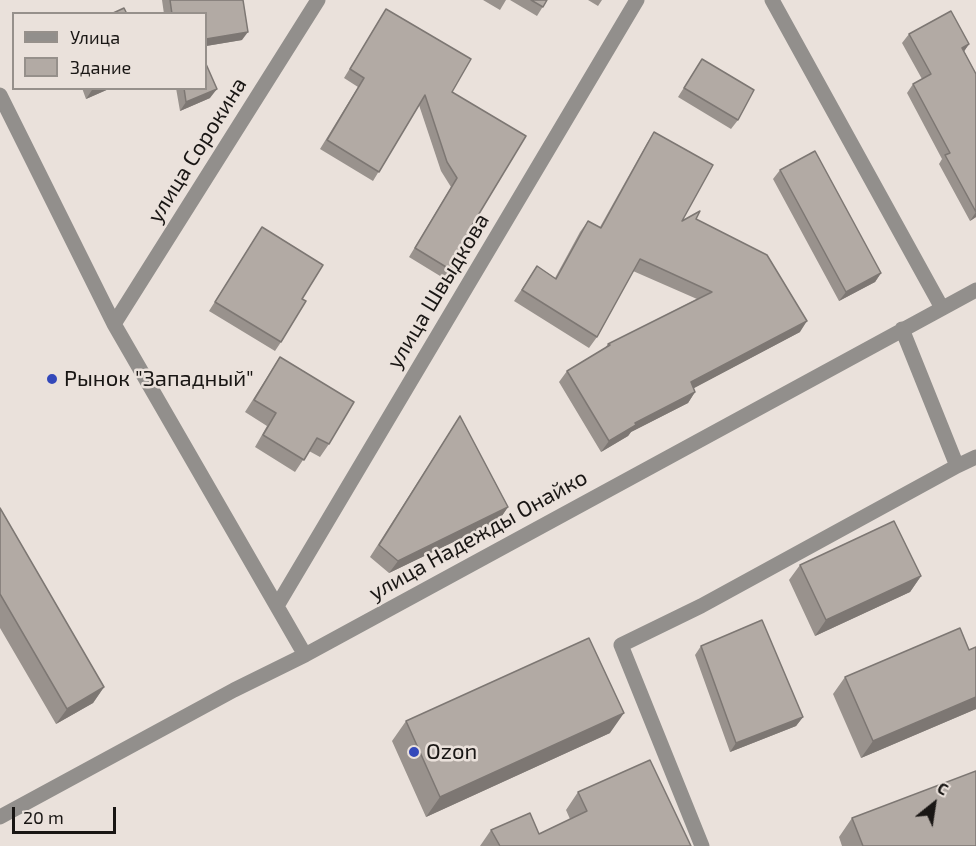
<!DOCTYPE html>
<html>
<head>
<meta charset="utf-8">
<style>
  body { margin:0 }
  #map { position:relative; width:976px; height:846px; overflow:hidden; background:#eae1db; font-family:"Exo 2",sans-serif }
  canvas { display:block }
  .legend { position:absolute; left:12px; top:12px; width:195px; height:78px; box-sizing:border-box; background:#eae1db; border:2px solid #96908b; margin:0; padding:8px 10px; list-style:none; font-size:18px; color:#191614 }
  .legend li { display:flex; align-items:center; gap:12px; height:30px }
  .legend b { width:30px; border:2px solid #96908b }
  .north { position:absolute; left:904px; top:774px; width:60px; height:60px; -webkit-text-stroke:4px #eae1db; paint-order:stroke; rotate:30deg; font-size:16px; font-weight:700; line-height:24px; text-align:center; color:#191614 }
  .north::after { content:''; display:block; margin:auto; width:21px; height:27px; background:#191614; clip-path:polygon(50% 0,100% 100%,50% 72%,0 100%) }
  .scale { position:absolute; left:12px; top:807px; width:104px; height:27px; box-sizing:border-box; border:3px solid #191614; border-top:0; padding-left:8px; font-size:18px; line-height:21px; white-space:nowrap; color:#191614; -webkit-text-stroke:4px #eae1db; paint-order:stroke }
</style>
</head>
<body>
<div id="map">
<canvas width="976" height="846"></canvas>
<ul class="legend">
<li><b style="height:8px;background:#928f8c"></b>Улица</li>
<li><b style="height:16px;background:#b2aaa4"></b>Здание</li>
</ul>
<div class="north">С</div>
<div class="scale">20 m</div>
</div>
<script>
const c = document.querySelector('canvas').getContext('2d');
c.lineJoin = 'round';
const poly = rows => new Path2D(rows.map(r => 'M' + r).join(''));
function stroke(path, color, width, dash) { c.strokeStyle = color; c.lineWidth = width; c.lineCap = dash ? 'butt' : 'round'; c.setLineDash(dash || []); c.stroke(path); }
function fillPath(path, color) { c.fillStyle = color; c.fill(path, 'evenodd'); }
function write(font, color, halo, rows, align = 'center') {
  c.font = font + ' "Exo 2",sans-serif'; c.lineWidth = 5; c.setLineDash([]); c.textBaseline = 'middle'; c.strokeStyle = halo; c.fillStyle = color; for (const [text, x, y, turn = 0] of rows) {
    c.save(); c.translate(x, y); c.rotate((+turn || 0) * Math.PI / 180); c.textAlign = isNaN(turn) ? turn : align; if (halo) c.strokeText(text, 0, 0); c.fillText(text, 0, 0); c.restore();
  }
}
stroke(poly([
  [772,0,942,308],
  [0,95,114,324,305,655],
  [114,324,318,0],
  [957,466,976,457],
  [277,606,637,0],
  [0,817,234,690,305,655,976,290],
  [702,846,621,645,701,606,957,466,902,329]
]), '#928f8c', 15);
fillPath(poly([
  [162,0,243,0,242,40,206,46,206,14,164,14],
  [483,0,506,0,500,10],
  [510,0,547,0,537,16],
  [588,0,602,0,598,6],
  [386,9,452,92,468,232,451,270,445,279,409,257,451,187,441,171,419,105,373,181,320,149,358,87,344,78],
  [909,34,969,44,964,51,976,74,976,217,970,221,939,164,942,159,907,93,913,84,922,79,902,43],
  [702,59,738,120,731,129,678,97],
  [82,88,111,88,86,99],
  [176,88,206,88,210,98,180,111],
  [654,132,682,221,696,219,800,332,693,388,695,392,688,403,631,432,628,436,601,452,559,382,567,371,605,348,608,344,697,299,633,271,597,337,589,348,514,301,537,266,555,278,580,232,588,221,600,227,647,143],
  [780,170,881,273,875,282,839,301,773,179],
  [262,227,302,299,281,342,275,351,209,311],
  [280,357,329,444,320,457,309,451,295,472,255,447,267,426,245,412],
  [460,416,508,507,499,520,389,573,370,557],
  [0,508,104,687,93,703,56,724,0,628],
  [800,565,921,576,910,592,815,636,789,580],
  [701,646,803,717,796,726,730,752,695,655],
  [976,647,976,709,861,758,833,694,845,677,969,650],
  [406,721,610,733,426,817,392,741],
  [578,792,691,846,480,846,491,830,539,834,570,819,566,810],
  [852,818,976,846,842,846,839,837]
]), '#99928d');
fillPath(poly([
  [248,32,242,40,206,46,206,39],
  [969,44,963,53,962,48],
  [96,88,111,88,86,99,92,90],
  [217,89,210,98,180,111,186,102],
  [976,212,976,217,970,221],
  [881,273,875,282,839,301,846,292],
  [807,321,800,332,683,394,691,382],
  [695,392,688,403,631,432,628,436,601,452,609,441,635,423],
  [508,507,499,520,389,573,398,561],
  [921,576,910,592,815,636,826,620],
  [104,687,93,703,56,724,67,709],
  [976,697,976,709,861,758,873,741],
  [624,713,610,733,426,817,440,797],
  [803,717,796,726,730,752,736,743]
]), '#7d7773');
const building = poly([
  [170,0,243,0,248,32,206,39,206,14,172,14,170,0],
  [531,0,547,0,543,7,531,0],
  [124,8,127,14,111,14,124,8],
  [386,9,471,59,452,92,526,136,468,232,473,234,451,270,415,248,457,178,447,162,425,95,379,172,327,140,364,78,350,69,386,9],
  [951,11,969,44,962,48,976,74,976,212,945,155,950,153,913,84,931,74,909,34,951,11],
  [702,59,754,90,738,120,684,88,702,59],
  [206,64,217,89,186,102,184,88,206,88,206,64],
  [654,132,713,165,682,221,700,211,696,219,767,255,807,321,691,382,695,392,635,423,636,425,609,441,567,371,610,345,608,344,712,292,640,259,597,337,522,290,537,266,556,279,588,221,601,228,654,132],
  [815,151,881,273,846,292,780,170,815,151],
  [262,227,323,265,302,299,306,301,281,342,215,302,262,227],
  [280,357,354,402,329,444,317,438,304,460,263,435,276,413,254,400,280,357],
  [460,416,508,507,398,561,379,545,460,416],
  [0,508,104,687,67,709,0,594,0,508],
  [894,521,921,576,826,620,800,565,894,521],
  [762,620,803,717,736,743,701,646,762,620],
  [960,628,969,650,976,647,976,697,873,741,845,677,960,628],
  [589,638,624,713,440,797,406,721,589,638],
  [650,760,691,846,500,846,491,830,530,813,539,834,587,811,578,792,650,760],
  [976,771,976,846,863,846,852,818,976,771]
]);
fillPath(building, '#b2aaa4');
stroke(building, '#7d7773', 1.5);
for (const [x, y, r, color] of [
  [52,379,6,"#3348ba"],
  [414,752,6,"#3348ba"]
]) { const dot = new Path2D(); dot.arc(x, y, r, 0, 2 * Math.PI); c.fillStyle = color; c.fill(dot); stroke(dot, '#eae1db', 2); }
write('22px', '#191614', '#eae1db', [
  ["улица Сорокина",197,150,-58],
  ["улица Швыдкова",438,291,-59],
  ["улица Надежды Онайко",478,535,-29]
]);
write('22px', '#191614', '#eae1db', [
  ["Рынок \"Западный\"",64,379],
  ["Ozon",426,752]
], 'left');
</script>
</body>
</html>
